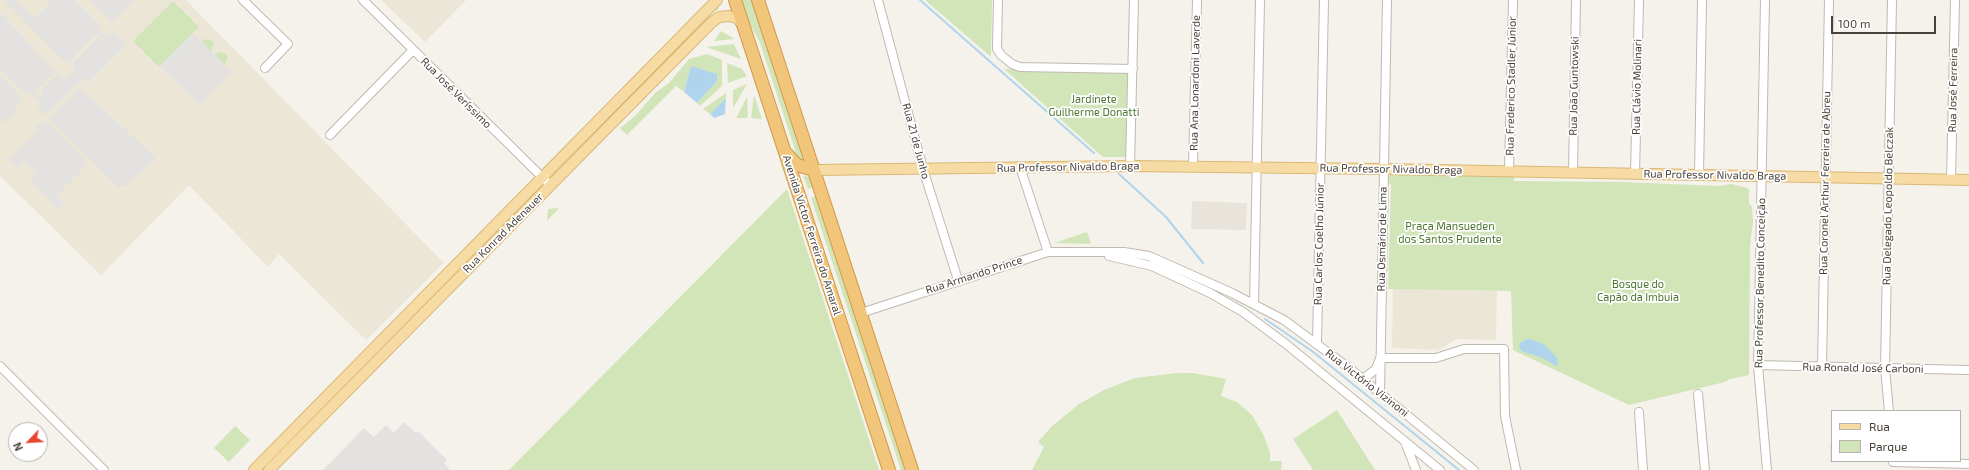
<!DOCTYPE html>
<html>
<head>
<meta charset="utf-8">
<style>
  body { margin:0 }
  #map { position:relative; width:1969px; height:470px; overflow:hidden; background:#f5f2ec; font-family:"Exo 2",sans-serif }
  canvas { display:block }
  .legend { position:absolute; left:1831px; top:410px; width:130px; height:52px; box-sizing:border-box; background:#fff; border:1px solid #b6b3b0; margin:0; padding:5px 7px; list-style:none; font-size:12px; color:#49423a }
  .legend li { display:flex; align-items:center; gap:8px; height:20px }
  .legend b { width:20px; border:1px solid #b6b3b0 }
  .north { position:absolute; left:8px; top:422px; width:40px; height:40px; box-sizing:border-box; background:#fff; border:1px solid #b6b3b0; border-radius:50%; rotate:245deg; font-size:11px; font-weight:700; line-height:16px; text-align:center; color:#49423a }
  .north::after { content:''; display:block; margin:auto; width:14px; height:18px; background:#e74530; clip-path:polygon(50% 0,100% 100%,50% 72%,0 100%) }
  .scale { position:absolute; left:1831px; top:16px; width:105px; height:18px; box-sizing:border-box; border:2px solid #49423a; border-top:0; padding-left:5px; font-size:12px; line-height:14px; white-space:nowrap; color:#49423a; -webkit-text-stroke:3px #fff; paint-order:stroke }
</style>
</head>
<body>
<div id="map">
<canvas width="1969" height="470"></canvas>
<ul class="legend">
<li><b style="height:5px;background:#f6dca4"></b>Rua</li>
<li><b style="height:11px;background:#d2e5b9"></b>Parque</li>
</ul>
<div class="north">N</div>
<div class="scale">100 m</div>
</div>
<script>
const c = document.querySelector('canvas').getContext('2d');
c.lineJoin = 'round';
function fillPath(path, color) { c.fillStyle = color; c.fill(path, 'evenodd'); }
const poly = rows => new Path2D(rows.map(r => 'M' + r).join(''));
function stroke(path, color, width, dash) { c.strokeStyle = color; c.lineWidth = width; c.lineCap = dash ? 'butt' : 'round'; c.setLineDash(dash || []); c.stroke(path); }
function write(font, color, halo, rows, align = 'center') {
  c.font = font + ' "Exo 2",sans-serif'; c.lineWidth = 3.5; c.setLineDash([]); c.textBaseline = 'middle'; c.strokeStyle = halo; c.fillStyle = color; for (const [text, x, y, turn = 0] of rows) {
    c.save(); c.translate(x, y); c.rotate((+turn || 0) * Math.PI / 180); c.textAlign = isNaN(turn) ? turn : align; if (halo) c.strokeText(text, 0, 0); c.fillText(text, 0, 0); c.restore();
  }
}
fillPath(poly([
  [1192,201,1247,203,1246,230,1191,229]
]), '#e8e3db');
fillPath(poly([
  [0,0,186,0,444,263,366,340,279,254,268,267,189,185,101,275,0,176],
  [381,0,466,0,425,42],
  [1393,289,1497,291,1496,340,1456,339,1439,350,1392,348]
]), '#ece6d7');
fillPath(poly([
  [741,0,753,0,807,163,799,162,760,43,747,18],
  [925,0,992,0,991,57],
  [173,1,199,27,159,67,133,41],
  [717,5,719,9,713,12,556,172,555,170],
  [721,31,735,39,714,41],
  [205,39,211,40,214,43,211,52,201,42],
  [734,44,741,59,706,47],
  [219,52,225,53,228,56,225,65,215,55],
  [707,54,722,60,722,86,700,106,697,103,717,81,717,75,691,66,684,92,676,86,627,135,620,128,635,116,655,93,669,83,689,59],
  [727,63,742,69,747,76,728,83],
  [1004,69,1128,73,1127,157,1103,157],
  [747,84,733,108,733,90],
  [726,93,726,98,710,114,703,109],
  [754,95,762,119,751,118],
  [747,97,748,118,736,118],
  [1394,174,1514,176,1514,181,1623,182,1719,186,1731,184,1747,188,1749,190,1749,203,1752,207,1753,221,1750,246,1749,375,1730,379,1725,382,1629,405,1513,350,1511,291,1388,289,1391,185,1387,180,1388,176],
  [803,175,812,178,815,186,808,189],
  [787,189,879,470,509,470],
  [818,195,909,470,901,470,811,198],
  [559,208,547,221,548,209],
  [1087,232,1091,244,1054,243],
  [1177,373,1193,373,1226,379,1221,396,1237,402,1252,415,1263,434,1270,452,1270,461,1282,461,1281,470,1032,470,1044,447,1038,442,1051,427,1079,404,1104,390,1135,378],
  [1337,410,1375,470,1313,470,1293,439],
  [235,426,250,440,229,462,214,448]
]), '#d2e5b9');
fillPath(poly([
  [4,0,17,0,35,19,52,0,75,0,102,27,99,30,107,37,113,31,126,45,88,83,83,78,46,115,37,106,40,102,30,92,26,95,0,69,0,12,55,72,37,90,35,87,32,90,41,98,43,96,40,92,58,74,64,80,76,67,73,64,98,38,102,41,103,39,97,34,67,64],
  [89,0,134,0,112,22],
  [193,33,232,72,200,105,160,66],
  [0,76,23,99,14,108,17,111,5,123,0,118],
  [80,88,156,158,125,187,122,185,119,188,49,119],
  [46,121,85,161,82,164,85,167,57,195,64,203,58,209,30,180,36,174,25,162,18,168,9,159,39,130,36,126,40,122,43,125],
  [404,422,416,433,418,431,447,460,444,463,450,470,323,470,364,428,374,437,386,425,394,433],
  [1832,444,1832,461,1877,461,1830,462,1830,444]
]), '#e4e2e0');
fillPath(poly([
  [691,66,717,74,717,81,697,103,684,92],
  [726,98,725,114,714,118,710,114],
  [1527,339,1533,340,1545,345,1557,358,1558,365,1556,366,1543,358,1521,351,1519,346,1520,343]
]), '#afd4eb');
stroke(poly([
  [920,0,1094,153],
  [1119,174,1166,217,1203,263],
  [1265,319,1312,351,1459,470]
]), '#afd4eb', 2);
const minor = poly([
  [243,0,288,44,265,68],
  [363,0,550,185],
  [878,0,923,169,958,280],
  [998,0,997,49,1001,55,1012,64,1020,67,1133,69],
  [1765,0,1758,365,1767,470],
  [330,135,413,50],
  [1130,166,1134,0],
  [1020,167,1048,252],
  [1193,167,1197,0],
  [1509,171,1513,0],
  [1573,172,1576,0],
  [1635,174,1639,0],
  [1699,175,1702,0],
  [1951,180,1955,0],
  [1109,256,1152,266,1210,293,1243,312,1286,344,1440,470],
  [1254,304,1260,0],
  [861,313,1048,252,1124,252,1149,256,1232,293,1284,320,1353,371,1474,470],
  [1317,344,1324,0],
  [1380,358,1436,358,1464,349,1504,349,1505,416,1516,470],
  [1758,365,1969,370],
  [0,366,104,470],
  [1822,367,1829,0],
  [1363,379,1376,369,1379,361],
  [1380,394,1387,0],
  [1698,394,1705,470],
  [1889,411,1885,368,1892,0],
  [1639,412,1643,470],
  [1405,442,1416,470],
  [1893,462,1969,464]
]);
const major = poly([
  [814,170,1130,166,1383,169,1969,180],
  [254,470,717,0],
  [269,470,711,23,719,17,729,16,737,18,743,25]
]);
const highway = poly([
  [735,0,889,470],
  [758,0,912,470],
  [788,155,797,165,814,170]
]);
stroke(minor, '#c0b9af', 10);
stroke(major, '#dab874', 12);
stroke(highway, '#d19a4a', 14);
stroke(minor, '#fff', 8);
stroke(major, '#f6dca4', 10);
stroke(highway, '#f2c67a', 12);
write('11px', '#49423a', '#fff', [
  ["Rua Ana Lonardoni Laverde",1195,83,-89],
  ["Rua Frederico Stadler Júnior",1511,86,-89],
  ["Rua João Guntowski",1574,86,-89],
  ["Rua Clávio Molinari",1637,87,-89],
  ["Rua José Ferreira",1953,90,-89],
  ["Rua José Veríssimo",456,93,45],
  ["Rua 21 de Junho",916,141,75],
  ["Rua Professor Nivaldo Braga",1068,167,-1],
  ["Rua Professor Nivaldo Braga",1391,169,1],
  ["Rua Professor Nivaldo Braga",1715,175,1],
  ["Rua Coronel Arthur Ferreira de Abreu",1825,183,-89],
  ["Rua Delegado Leopoldo Belczak",1888,206,-89],
  ["Rua Konrad Adenauer",503,233,-45],
  ["Avenida Victor Ferreira do Amaral",812,235,72],
  ["Rua Osmário de Lima",1382,239,-89],
  ["Rua Carlos Coelho Júnior",1319,244,-89],
  ["Rua Armando Prince",974,275,-18],
  ["Rua Professor Benedito Conceição",1760,283,-89],
  ["Rua Ronald José Carboni",1863,368,1],
  ["Rua Victório Vizinoni",1367,383,38]
]);
write('11px', '#4e7631', '#fff', [
  ["Jardinete",1094,99],
  ["Guilherme Donatti",1094,112],
  ["Praça Mansueden",1450,226],
  ["dos Santos Prudente",1450,239],
  ["Bosque do",1638,284],
  ["Capão da Imbuia",1638,297]
]);
</script>
</body>
</html>
